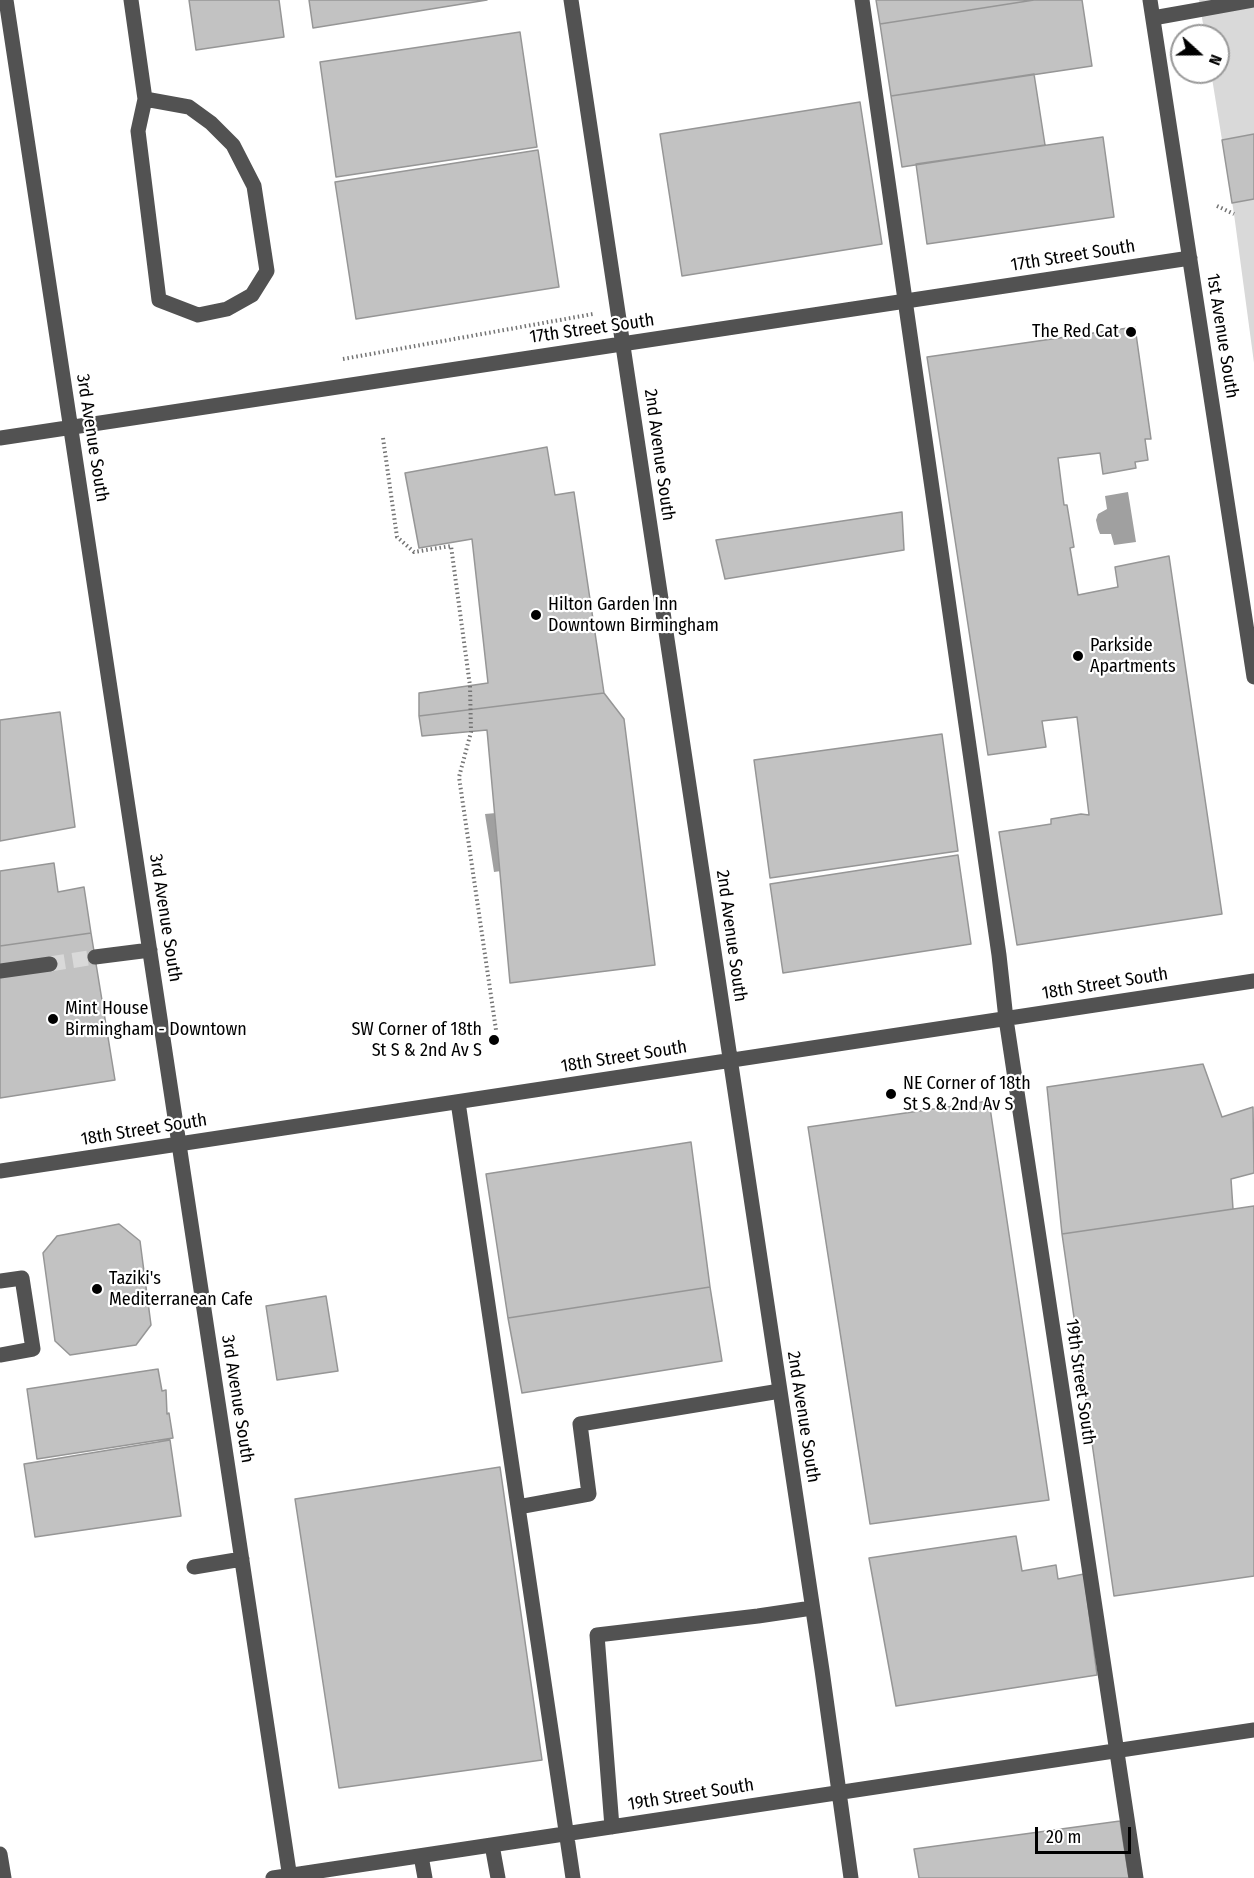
<!DOCTYPE html>
<html>
<head>
<meta charset="utf-8">
<style>
  body { margin:0 }
  #map { position:relative; width:1254px; height:1878px; overflow:hidden; background:#fff; font-family:"Fira Sans Condensed",sans-serif }
  canvas { display:block }
  .north { position:absolute; left:1170px; top:24px; width:60px; height:60px; box-sizing:border-box; background:#fff; border:2px solid #999; border-radius:50%; rotate:111deg; font-size:16px; font-weight:700; line-height:24px; text-align:center; color:#000 }
  .north::after { content:''; display:block; margin:auto; width:21px; height:27px; background:#000; clip-path:polygon(50% 0,100% 100%,50% 72%,0 100%) }
  .scale { position:absolute; left:1035px; top:1827px; width:96px; height:27px; box-sizing:border-box; border:3px solid #000; border-top:0; padding-left:8px; font-size:18px; line-height:21px; white-space:nowrap; color:#000; -webkit-text-stroke:4px #fff; paint-order:stroke }
</style>
</head>
<body>
<div id="map">
<canvas width="1254" height="1878"></canvas>
<div class="north">N</div>
<div class="scale">20 m</div>
</div>
<script>
const c = document.querySelector('canvas').getContext('2d');
c.lineJoin = 'round';
function fillPath(path, color) { c.fillStyle = color; c.fill(path, 'evenodd'); }
const poly = rows => new Path2D(rows.map(r => 'M' + r).join(''));
function stroke(path, color, width, dash) { c.strokeStyle = color; c.lineWidth = width; c.lineCap = dash ? 'butt' : 'round'; c.setLineDash(dash || []); c.stroke(path); }
function write(font, color, halo, rows, align = 'center') {
  c.font = font + ' "Fira Sans Condensed",sans-serif'; c.lineWidth = 4.5; c.setLineDash([]); c.textBaseline = 'middle'; c.strokeStyle = halo; c.fillStyle = color; for (const [text, x, y, turn = 0] of rows) {
    c.save(); c.translate(x, y); c.rotate((+turn || 0) * Math.PI / 180); c.textAlign = isNaN(turn) ? turn : align; if (halo) c.strokeText(text, 0, 0); c.fillText(text, 0, 0); c.restore();
  }
}
fillPath(poly([
  [1199,0,1254,0,1254,363,1234,214,1211,72,1218,72,1218,36,1205,36]
]), '#d9d9d9');
fillPath(poly([
  [1128,492,1136,542,1114,545,1111,534,1100,534,1098,529,1096,520,1098,514,1107,509,1105,496],
  [507,812,515,869,494,872,485,814]
]), '#a0a0a0');
const building = poly([
  [189,0,279,0,284,37,196,50,189,0],
  [309,0,487,0,313,28,309,0],
  [876,0,1034,0,880,24,876,0],
  [1034,0,1082,0,1092,66,891,96,880,24,1034,0],
  [520,32,537,147,336,177,320,62,520,32],
  [1034,74,1045,145,902,167,891,96,1034,74],
  [860,102,882,244,682,276,660,134,860,102],
  [1254,134,1254,199,1232,203,1222,140,1254,134],
  [1103,137,1114,217,927,244,916,164,1103,137],
  [538,150,559,287,356,319,335,182,538,150],
  [1135,327,1151,439,1145,439,1148,460,1135,462,1136,468,1103,474,1100,453,1058,458,1064,505,1067,505,1074,547,1070,548,1078,595,1118,587,1115,567,1169,556,1222,914,1017,945,999,832,1051,824,1051,819,1081,814,1089,815,1077,717,1042,721,1046,747,988,755,927,357,1135,327],
  [547,447,555,495,574,492,604,693,419,716,419,693,488,683,472,539,419,548,405,473,547,447],
  [902,512,904,550,725,579,716,540,902,512],
  [604,693,624,719,655,965,510,983,487,730,422,736,419,716,604,693],
  [60,712,75,827,0,841,0,720,60,712],
  [942,734,958,851,770,878,754,760,942,734],
  [958,855,971,944,783,973,770,884,958,855],
  [54,863,58,892,84,887,91,933,0,946,0,871,54,863],
  [91,933,115,1080,0,1098,0,946,91,933],
  [1203,1064,1222,1117,1253,1107,1254,1173,1231,1179,1233,1209,1062,1234,1047,1087,1203,1064],
  [989,1101,1049,1500,870,1524,808,1127,989,1101],
  [691,1142,710,1287,508,1318,486,1174,691,1142],
  [1254,1206,1254,1576,1114,1596,1062,1234,1254,1206],
  [119,1224,140,1241,151,1325,136,1345,70,1355,55,1341,43,1253,57,1236,119,1224],
  [710,1287,722,1361,522,1393,508,1318,710,1287],
  [326,1296,338,1371,277,1380,266,1306,326,1296],
  [158,1369,162,1391,166,1390,167,1414,169,1413,173,1438,37,1459,27,1389,158,1369],
  [170,1440,181,1516,35,1537,24,1464,170,1440],
  [500,1467,542,1760,339,1788,295,1499,500,1467],
  [1016,1536,1022,1571,1056,1565,1058,1579,1084,1574,1097,1675,896,1706,869,1558,1016,1536],
  [1120,1821,1129,1878,919,1878,914,1849,1120,1821]
]);
fillPath(building, '#c2c2c2');
stroke(building, '#969696', 1.5);
stroke(poly([
  [50,964,95,957]
]), '#d9d9d9', 15, [15, 8]);
stroke(poly([
  [1217,206,1234,214],
  [343,359,593,314,593,312],
  [383,438,397,537,414,552,451,546,470,686,471,732,459,777,496,1030]
]), '#747474', 4, [1.5, 3]);
stroke(poly([
  [6,0,290,1878],
  [131,0,145,99,138,131,159,300,198,315,227,309,252,295,267,271,254,186,233,145,211,123,189,107,145,99],
  [571,0,822,1670,851,1878],
  [862,0,999,955,1006,1019,1136,1878],
  [1150,0,1254,677],
  [1153,18,1254,0],
  [0,438,1190,258],
  [95,957,150,950],
  [0,971,50,964],
  [458,1102,573,1878],
  [0,1171,1254,981],
  [0,1281,22,1278,33,1349,0,1355],
  [518,1507,589,1494,580,1424,780,1391],
  [194,1567,242,1559],
  [612,1827,597,1635,758,1616,812,1608],
  [492,1845,498,1878],
  [0,1854,4,1878],
  [421,1856,425,1878],
  [273,1878,1254,1730]
]), '#525252', 15);
for (const [x, y, r, color] of [
  [1131,332,6,"#000"],
  [536,615,6,"#000"],
  [1078,656,6,"#000"],
  [53,1019,6,"#000"],
  [494,1040,6,"#000"],
  [891,1094,6,"#000"],
  [97,1289,6,"#000"]
]) { const dot = new Path2D(); dot.arc(x, y, r, 0, 2 * Math.PI); c.fillStyle = color; c.fill(dot); stroke(dot, '#fff', 2); }
write('18px', '#000', '#fff', [
  ["17th Street South",1073,256,-9],
  ["17th Street South",592,329,-8],
  ["1st Avenue South",1222,336,81],
  ["3rd Avenue South",92,438,81],
  ["2nd Avenue South",659,455,82],
  ["3rd Avenue South",165,918,81],
  ["2nd Avenue South",731,936,82],
  ["18th Street South",1105,984,-9],
  ["18th Street South",624,1057,-9],
  ["18th Street South",144,1130,-9],
  ["19th Street South",1080,1382,82],
  ["3rd Avenue South",237,1399,81],
  ["2nd Avenue South",803,1417,81],
  ["19th Street South",691,1795,-9]
]);
write('18px', '#000', '#fff', [
  ["The Red Cat",1119,332,"right"],
  ["Hilton Garden Inn",548,605],
  ["Downtown Birmingham",548,626],
  ["Parkside",1090,646],
  ["Apartments",1090,667],
  ["Mint House",65,1009],
  ["Birmingham - Downtown",65,1030],
  ["SW Corner of 18th",482,1030,"right"],
  ["St S & 2nd Av S",482,1051,"right"],
  ["NE Corner of 18th",903,1084],
  ["St S & 2nd Av S",903,1105],
  ["Taziki's",109,1279],
  ["Mediterranean Cafe",109,1300]
], 'left');
</script>
</body>
</html>
